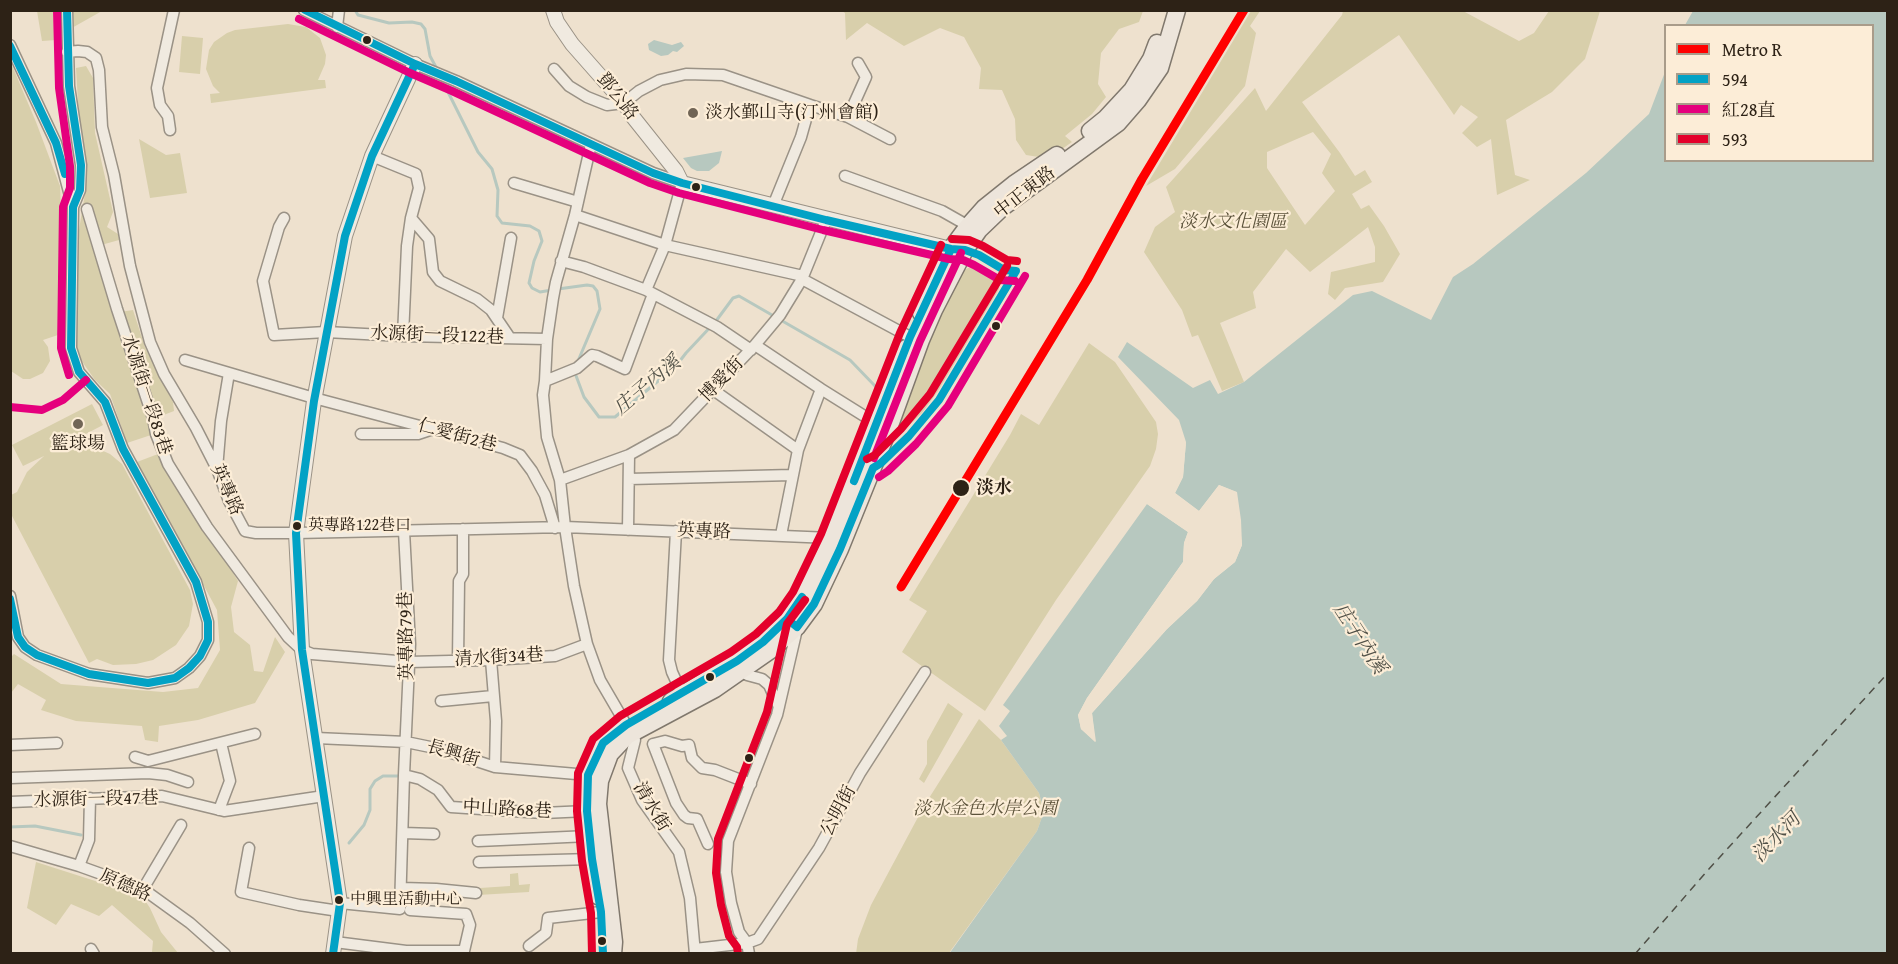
<!DOCTYPE html>
<html>
<head>
<meta charset="utf-8">
<style>
  body { margin:0 }
  #map { position:relative; width:1898px; height:964px; overflow:hidden; background:#eee1ce; font-family:"Gentium Book Plus","Noto Serif TC",serif }
  canvas { display:block }
  .frame { position:absolute; inset:0; border:12px solid #2d2216; pointer-events:none }
  .legend { position:absolute; left:1664px; top:24px; width:210px; height:138px; box-sizing:border-box; background:#fcedd7; border:2px solid #a99c8a; margin:0; padding:8px 10px; list-style:none; font-size:18px; color:#2d2216 }
  .legend li { display:flex; align-items:center; gap:12px; height:30px }
  .legend b { width:30px; border:2px solid #a99c8a }
</style>
</head>
<body>
<div id="map">
<canvas width="1898" height="964"></canvas>
<div class="frame"></div>
<ul class="legend">
<li><b style="height:8px;background:#f00"></b>Metro R</li>
<li><b style="height:8px;background:#02a2c5"></b>594</li>
<li><b style="height:8px;background:#e5007d"></b>紅28直</li>
<li><b style="height:8px;background:#e4002b"></b>593</li>
</ul>
</div>
<script>
const c = document.querySelector('canvas').getContext('2d');
c.lineJoin = 'round';
function fillPath(path, color) { c.fillStyle = color; c.fill(path, 'evenodd'); }
const poly = rows => new Path2D(rows.map(r => 'M' + r).join(''));
function stroke(path, color, width, dash) { c.strokeStyle = color; c.lineWidth = width; c.lineCap = dash ? 'butt' : 'round'; c.setLineDash(dash || []); c.stroke(path); }
function write(font, color, halo, rows, align = 'center') {
  c.font = font + ' "Gentium Book Plus","Noto Serif TC",serif'; c.lineWidth = 4.5; c.setLineDash([]); c.textBaseline = 'middle'; c.strokeStyle = halo; c.fillStyle = color; for (const [text, x, y, turn = 0] of rows) {
    c.save(); c.translate(x, y); c.rotate((+turn || 0) * Math.PI / 180); c.textAlign = isNaN(turn) ? turn : align; if (halo) c.strokeText(text, 0, 0); c.fillText(text, 0, 0); c.restore();
  }
}
fillPath(poly([
  [37,11,65,11,63,35,56,40,42,41],
  [72,11,102,11,70,29],
  [842,11,1143,11,1139,22,1119,29,1101,53,1098,84,1106,97,1092,114,1065,136,1072,142,1045,161,1039,157,1026,155,1016,140,1015,119,1002,90,979,89,981,68,964,37,940,28,904,46,867,23,846,40,845,13],
  [1251,11,1260,11,1250,26,1256,33,1245,86,1175,169,1146,186],
  [1343,11,1463,11,1519,41,1534,33,1549,11,1600,11,1585,59,1552,92,1506,120,1515,175,1530,180,1497,195,1491,139,1477,147,1462,133,1478,117,1461,105,1454,115,1399,35,1302,102,1340,153,1355,176,1365,170,1372,182,1352,194,1361,209,1369,205,1384,226,1400,254,1383,282,1345,288,1335,300,1328,294,1331,272,1375,262,1375,247,1368,227,1310,272,1286,249,1253,292,1256,308,1220,323,1244,382,1222,391,1198,335,1192,337,1182,310,1144,252,1155,227,1175,212,1166,187,1255,88,1266,111,1342,15],
  [1313,132,1331,154,1322,173,1335,191,1305,225,1267,168,1267,152],
  [288,24,306,27,320,38,326,55,325,64,318,80,325,80,326,88,211,103,210,94,220,93,213,86,206,69,209,50,214,42,227,33,235,30],
  [182,36,203,38,200,74,179,72],
  [11,63,36,122,60,186,62,234,61,334,43,340,48,347,50,361,43,373,30,379,23,379,11,371],
  [86,66,93,78,95,133,113,212,107,227,118,234,119,240,94,247,114,313,133,310,145,347,173,402,174,411,148,421,151,435,127,443,110,394,95,380,81,360,76,347,77,242,86,187,85,159,79,120,76,68],
  [139,139,166,155,180,153,187,193,150,198],
  [968,268,977,268,995,276,999,282,999,289,938,391,922,413,891,443,925,348,960,272],
  [1089,343,1115,362,1156,422,1158,434,1156,449,1150,466,1056,600,985,711,902,652,927,611,909,600,1010,435,1021,414,1039,425],
  [92,404,103,425,57,449,77,446,94,447,110,454,122,464,190,590,193,604,189,626,176,645,153,660,136,664,113,665,97,659,89,663,11,514,11,495,17,492,27,472,44,456,23,466,12,445],
  [158,454,238,581,231,607,234,632,250,645,254,671,263,672,275,637,285,652,255,703,198,720,159,726,158,742,145,740,142,726,76,721,41,710,46,700,18,684,11,693,11,657,14,654,61,684,163,692,198,688,220,650,217,610,137,462],
  [948,703,963,714,924,783,919,779,927,764,927,741],
  [979,719,1001,740,1039,793,1042,804,1042,817,1037,831,949,953,856,954,858,939,871,905,924,806],
  [36,862,142,896,150,908,161,932,178,953,152,952,153,941,112,905,99,916,71,904,56,925,27,908],
  [518,873,519,885,530,884,529,892,478,895,480,888,510,886,510,874]
]), '#d8cfab');
fillPath(poly([
  [1693,11,1887,11,1887,953,949,954,1037,831,1042,817,1042,804,1039,793,1001,740,1007,736,999,726,1010,711,1003,705,1147,504,1188,532,1184,543,1183,562,1087,698,1078,715,1081,729,1095,742,1092,713,1167,629,1197,601,1214,579,1235,562,1242,545,1236,492,1219,485,1199,511,1175,493,1183,477,1186,442,1179,420,1118,357,1127,342,1193,388,1210,380,1218,394,1244,382,1353,295,1372,291,1431,320,1453,277,1473,264,1586,173,1649,114,1665,72,1666,160,1872,160,1872,26,1685,25],
  [654,40,672,45,681,42,684,46,677,52,673,51,668,55,661,56,649,50,648,44],
  [722,151,719,163,709,171,697,171,691,168,683,158]
]), '#b7c8bf');
fillPath(poly([
  [1186,442,1183,477,1175,493,1199,511,1219,485,1237,492,1241,520,1242,545,1235,562,1214,579,1197,601,1167,629,1092,713,1096,742,1081,729,1078,715,1087,698,1183,562,1184,543,1188,532,1147,504,1148,501,1190,531,1186,562,1089,700,1081,715,1083,727,1092,735,1089,711,1164,627,1195,599,1212,577,1233,560,1239,545,1238,521,1234,494,1220,488,1199,514,1172,494,1180,476,1183,447]
]), '#eee1ce');
stroke(poly([
  [355,10,358,15,389,23,412,22,421,24,425,29,430,56,437,69],
  [441,78,478,152,492,169,498,190,497,216,502,223,530,226,539,231,542,241,534,261,529,283,532,288,540,292,552,290],
  [558,289,587,285,593,286,597,291,600,309,578,361],
  [575,373,584,397,599,417,615,417,676,366,686,353,716,321,733,298,739,296,850,360,876,387],
  [10,827,35,826,81,835],
  [349,843,364,825,370,810,370,789,375,781,383,776,400,776]
]), '#b7c8bf', 3);
stroke(poly([
  [1635,954,1708,870,1888,673]
]), '#505047', 1.5, [8, 6]);
const minor = poly([
  [304,10,415,64,456,81,653,173,682,183,665,245,646,290],
  [337,27,339,10],
  [10,45,56,143,73,207],
  [67,52,78,51,87,52,96,58,99,70,102,127,114,175,130,266,150,342,164,374,196,428,217,469,229,501,245,531,256,533,296,533,565,527,831,538],
  [554,69,569,86,587,97,607,105,624,103,639,91,660,80,686,74,723,75,810,105],
  [848,117,866,77,858,63],
  [170,130,168,116,160,105,157,88,174,10],
  [591,144,575,215,556,282,553,298,547,339,545,381,543,395,547,437,560,480,565,527,574,586,587,644,600,680,635,740,628,768,642,800,679,852,690,898,695,954],
  [372,156,416,174,419,188,411,218,407,246,403,336],
  [845,176,942,211,972,228],
  [514,183,578,202],
  [773,206,801,137,810,105,848,117,890,139],
  [87,209,117,309,153,418,156,434,168,464,207,527,288,637,302,650,312,654,409,662,491,660,555,656,587,644],
  [575,215,665,245,803,276],
  [284,218,279,227,263,281,274,335,326,332,403,336,547,339],
  [411,218,429,239,433,272,440,281,477,299,491,310,510,338],
  [561,261,584,267,646,290,717,327,751,350],
  [802,279,910,337],
  [497,318,511,238],
  [755,345,821,389,877,424],
  [185,360,314,398,503,448,520,455,532,471,545,495,555,528],
  [545,381,577,368,592,355,597,356,625,369,653,294],
  [712,389,798,450,821,389],
  [361,434,418,434,433,429],
  [217,469,221,421,229,373],
  [629,479,792,475],
  [560,480,629,455,674,430,755,345,780,315,802,279,826,220],
  [628,530,629,455],
  [676,531,669,660,672,672,682,694],
  [781,535,798,450],
  [10,596,18,637,25,647,37,655,89,674,148,683,175,678,189,668,200,656,208,640,208,622,196,582,123,449,105,402,79,372,71,348,73,207,80,190,81,165,69,86,67,10],
  [458,660,459,581,463,574,463,529],
  [491,660,496,721,495,767],
  [743,670,747,675,762,679,769,685,779,707],
  [441,701,493,696],
  [316,738,406,742,440,749,495,767,588,775],
  [10,745,57,743],
  [135,757,148,761,255,734],
  [404,775,420,779,438,790,451,807,543,813,587,811],
  [10,778,148,773,167,775,188,782],
  [10,802,162,796,224,811,324,796],
  [219,810,230,781,221,743],
  [403,833,434,834],
  [478,841,589,836],
  [708,844,697,819,688,818,684,815,676,803,653,744,665,741,682,746,689,745,692,758,702,768,715,770,751,784],
  [10,846,79,866,143,889,190,923,225,954],
  [249,848,241,892,299,905,339,911],
  [479,862,592,859],
  [79,866,89,840,90,798],
  [402,888,436,889,476,893],
  [143,889,181,825],
  [340,903,400,909,404,775,410,644,404,531],
  [335,942,406,951,464,951,470,925,466,914,410,910],
  [529,946,546,933,548,918,601,912],
  [91,949,94,954],
  [695,949,747,943,758,939,819,848,860,773,925,672],
  [749,954,747,943,739,932,731,903,726,872,728,841,777,715,797,629]
]);
const tertiary = poly([
  [553,10,557,22,572,44,624,103,633,117,676,171,682,183,951,249],
  [333,954,340,903,302,650,296,533,314,401,345,236,372,156,415,64]
]);
const primary = poly([
  [1090,131,1106,118,1132,90,1151,59,1157,43],
  [921,313,951,249,968,226,984,208,1014,184,1057,155],
  [671,701,737,661,763,642,787,619,802,597,831,538,906,348],
  [598,896,589,836,587,811,588,775,603,743,624,726],
  [613,954,614,942,598,804,600,781,610,754,627,736,715,689,771,650,797,627,814,604,840,549,889,428,921,340,934,310,965,250,979,230,1003,207,1118,123,1138,100,1160,68,1177,10]
]);
stroke(minor, '#9a9286', 13);
stroke(tertiary, '#9a9286', 16);
stroke(primary, '#80786d', 19);
stroke(minor, '#f0eae0', 10);
stroke(tertiary, '#f0eae0', 14);
stroke(primary, '#ede5db', 16);
stroke(poly([
  [305,10,415,64,456,81,653,173,682,183,826,220,951,249,965,250,979,255,1004,270,1016,271,939,400,909,436,881,463,873,468,840,549,814,604,797,627,787,619],
  [10,46,56,143,65,174],
  [854,481,910,337,951,249],
  [10,599,18,637,25,647,37,655,89,674,148,683,175,678,189,668,200,656,208,640,208,622,196,582,123,449,105,402,79,372,71,348,73,207,80,190,81,165,69,86,67,10],
  [333,954,340,903,302,650,296,533,314,401,345,236,372,156,415,64],
  [603,954,601,912,592,859,587,811,588,775,603,743,626,725,737,661,763,642,787,619,802,597]
]), '#02a2c5', 8);
stroke(poly([
  [57,10,59,88,70,166,70,188,63,207,61,348,69,375],
  [299,19,410,73,452,91,650,183,679,193,823,230,949,259,963,260,974,265,1000,280,1015,281],
  [10,407,42,410,63,400,86,380],
  [874,458,920,341,961,253],
  [879,477,888,471,916,444,948,406,1025,276]
]), '#e5007d', 8);
stroke(poly([
  [952,239,969,240,983,246,1007,260,1017,261],
  [867,459,875,455,901,429,930,394,1007,266],
  [592,954,591,913,582,861,577,811,578,773,593,739,620,716,731,652,756,634,779,612,793,592,821,534,900,333,941,245],
  [738,954,737,947,729,936,721,905,716,873,718,839,767,712,787,624,805,600]
]), '#e4002b', 8);
stroke(poly([
  [901,587,1087,280,1142,179,1244,10]
]), '#f00', 9);
for (const [x, y, r, color] of [
  [367,40,5,"#2d2216"],
  [693,113,6,"#716556"],
  [696,187,5,"#2d2216"],
  [996,326,5,"#2d2216"],
  [78,424,6,"#716556"],
  [961,488,9,"#2d2216"],
  [297,526,5,"#2d2216"],
  [710,677,5,"#2d2216"],
  [749,758,5,"#2d2216"],
  [339,900,5,"#2d2216"],
  [602,941,5,"#2d2216"]
]) { const dot = new Path2D(); dot.arc(x, y, r, 0, 2 * Math.PI); c.fillStyle = color; c.fill(dot); stroke(dot, '#fcedd7', 2); }
write('16px', '#2d2216', '#fcedd7', [
  ["英專路122巷口",308,526],
  ["中興里活動中心",350,900]
], 'left');
write('18px', '#2d2216', '#fcedd7', [
  ["鄧公路",617,97,52],
  ["中正東路",1025,193,-38],
  ["水源街一段122巷",437,336,2],
  ["博愛街",722,380,-46],
  ["水源街一段83巷",146,395,72],
  ["仁愛街2巷",457,436,15],
  ["英專路",226,490,66],
  ["英專路",704,532,2],
  ["英專路79巷",407,636,-91],
  ["清水街34巷",499,658,-3],
  ["長興街",453,754,16],
  ["水源街一段47巷",96,800,-1],
  ["清水街",651,807,59],
  ["中山路68巷",507,810,3],
  ["公明街",839,811,-62],
  ["原德路",125,886,24]
]);
write('18px', '#2d2216', '#fcedd7', [
  ["淡水鄞山寺(汀州會館)",705,113],
  ["籃球場",78,444,"center"]
], 'left');
write('italic 18px', '#5b523a', '#fcedd7', [
  ["淡水文化園區",1233,222],
  ["淡水金色水岸公園",985,809]
]);
write('bold 18px', '#2d2216', '#fcedd7', [
  ["淡水",976,488]
], 'left');
write('italic 20px', '#505047', '#fcedd7', [
  ["庄子內溪",648,386,-40],
  ["庄子內溪",1359,639,57],
  ["淡水河",1777,838,-46]
]);
</script>
</body>
</html>
